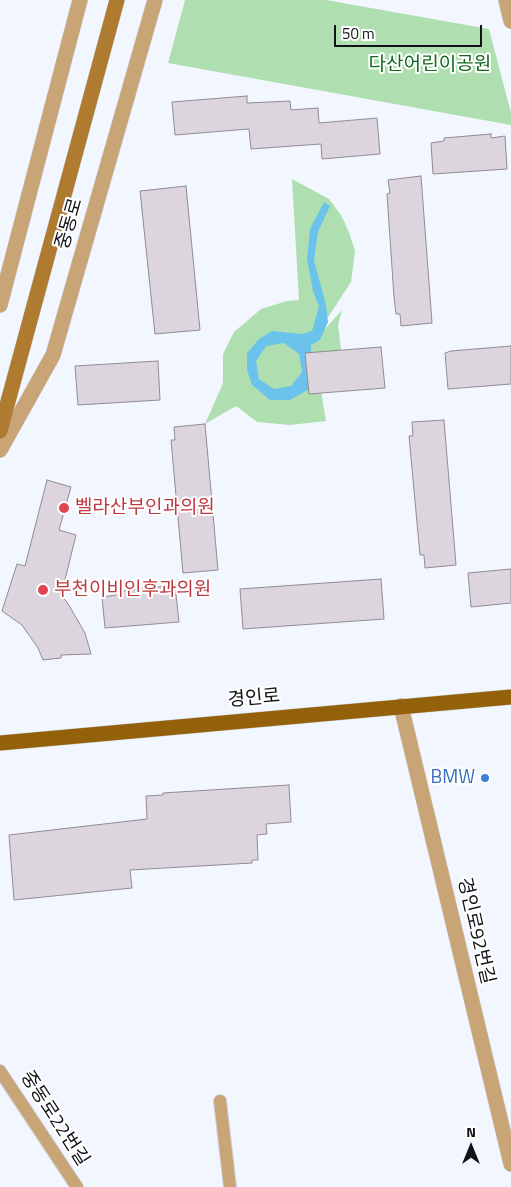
<!DOCTYPE html>
<html>
<head>
<meta charset="utf-8">
<style>
  body { margin:0 }
  #map { position:relative; width:511px; height:1187px; overflow:hidden; background:#f2f7ff; font-family:"Titillium Web",sans-serif }
  canvas { display:block }
  .north { position:absolute; left:446px; top:1122px; width:50px; height:50px; -webkit-text-stroke:4px #fff; paint-order:stroke; rotate:0deg; font-size:14px; font-weight:700; line-height:20px; text-align:center; color:#111317 }
  .north::after { content:''; display:block; margin:auto; width:18px; height:22px; background:#111317; clip-path:polygon(50% 0,100% 100%,50% 72%,0 100%) }
  .scale { position:absolute; left:334px; top:25px; width:148px; height:22px; box-sizing:border-box; border:2px solid #111317; border-top:0; padding-left:6px; font-size:15px; line-height:18px; white-space:nowrap; color:#111317; -webkit-text-stroke:4px #fff; paint-order:stroke }
</style>
</head>
<body>
<div id="map">
<canvas width="511" height="1187"></canvas>
<div class="north">N</div>
<div class="scale">50 m</div>
</div>
<script>
const c = document.querySelector('canvas').getContext('2d');
c.lineJoin = 'round';
function fillPath(path, color) { c.fillStyle = color; c.fill(path, 'evenodd'); }
const poly = rows => new Path2D(rows.map(r => 'M' + r).join(''));
function stroke(path, color, width, dash) { c.strokeStyle = color; c.lineWidth = width; c.lineCap = dash ? 'butt' : 'round'; c.setLineDash(dash || []); c.stroke(path); }
function write(font, color, halo, rows, align = 'center') {
  c.font = font + ' "Titillium Web","Noto Sans KR",sans-serif'; c.lineWidth = 4; c.setLineDash([]); c.textBaseline = 'middle'; c.strokeStyle = halo; c.fillStyle = color; for (const [text, x, y, turn = 0] of rows) {
    c.save(); c.translate(x, y); c.rotate((+turn || 0) * Math.PI / 180); c.textAlign = isNaN(turn) ? turn : align; if (halo) c.strokeText(text, 0, 0); c.fillText(text, 0, 0); c.restore();
  }
}
fillPath(poly([
  [185,0,326,0,489,29,511,113,511,125,168,63],
  [292,179,329,199,341,215,349,232,355,251,351,282,308,348,342,310,338,325,341,350,315,354,326,421,290,425,257,422,236,406,205,424,223,383,223,354,234,332,261,309,287,301,299,300]
]), '#afdfb0');
fillPath(poly([
  [324,202,330,206,318,232,314,260,326,305,328,322,320,340,311,345,311,388,290,400,270,400,252,385,247,370,247,353,259,339,272,331,302,334,312,331,319,306,313,291,307,259,310,229],
  [284,343,299,354,302,372,291,386,274,389,259,379,256,361,266,346]
]), '#6bc3ec');
const building = poly([
  [247,96,247,103,290,101,291,110,318,108,319,123,377,118,380,154,322,159,321,144,251,149,249,129,175,135,172,102,247,96],
  [491,134,491,138,505,136,507,169,433,174,431,143,444,141,444,138,491,134],
  [421,176,432,323,401,326,400,314,396,314,394,297,387,194,390,193,388,180,421,176],
  [186,186,200,330,155,334,140,191,186,186],
  [511,346,511,384,448,389,445,353,451,351,511,346],
  [381,347,385,388,309,394,305,353,381,347],
  [158,361,160,400,78,405,75,366,158,361],
  [444,420,456,565,425,568,424,555,420,555,409,436,413,436,412,422,444,420],
  [205,424,218,570,183,573,171,440,175,440,174,427,205,424],
  [47,480,71,487,59,530,76,535,61,596,67,602,85,633,91,654,61,655,61,658,43,660,38,648,22,625,2,611,17,564,25,566,47,480],
  [511,569,511,603,471,607,468,573,511,569],
  [381,579,384,619,243,629,240,589,381,579],
  [175,585,179,622,105,628,102,597,116,595,115,592,175,585],
  [289,785,291,822,266,824,267,834,257,835,258,860,252,860,252,863,130,870,132,888,14,900,9,835,147,819,146,796,163,795,163,793,289,785]
]);
fillPath(building, '#ddd5de');
stroke(building, '#928a92', 1);
const lane = poly([
  [0,1071,77,1187],
  [220,1101,230,1187]
]);
const street = poly([
  [506,0,511,21],
  [0,305,80,0],
  [0,450,53,355,155,0],
  [401,706,511,1164]
]);
const secondary = poly([
  [0,431,117,0]
]);
const primary = poly([
  [0,743,511,697]
]);
stroke(lane, '#ced3da', 14);
stroke(street, '#ced3da', 16);
stroke(secondary, '#ced3da', 16);
stroke(primary, '#ced3da', 16);
stroke(lane, '#c8a477', 12);
stroke(street, '#c8a477', 15);
stroke(secondary, '#af7b30', 15);
stroke(primary, '#936109', 15);
for (const [x, y, r, color] of [
  [64,508,6,"#e0444e"],
  [43,590,6,"#e0444e"],
  [485,778,5,"#3f7fe0"]
]) { const dot = new Path2D(); dot.arc(x, y, r, 0, 2 * Math.PI); c.fillStyle = color; c.fill(dot); stroke(dot, '#fff', 2); }
write('19px', '#12681f', '#fff', [
  ["다산어린이공원",430,65]
]);
write('19px', '#111317', '#fff', [
  ["중동로",70,224,-74],
  ["경인로",254,699,-5],
  ["경인로92번길",475,931,77],
  ["중동로22번길",54,1119,57]
]);
write('19px', '#be3a42', '#fff', [
  ["벨라산부인과의원",75,508],
  ["부천이비인후과의원",54,590]
], 'left');
write('19px', '#366cbe', '#fff', [
  ["BMW",475,778]
], 'right');
</script>
</body>
</html>
